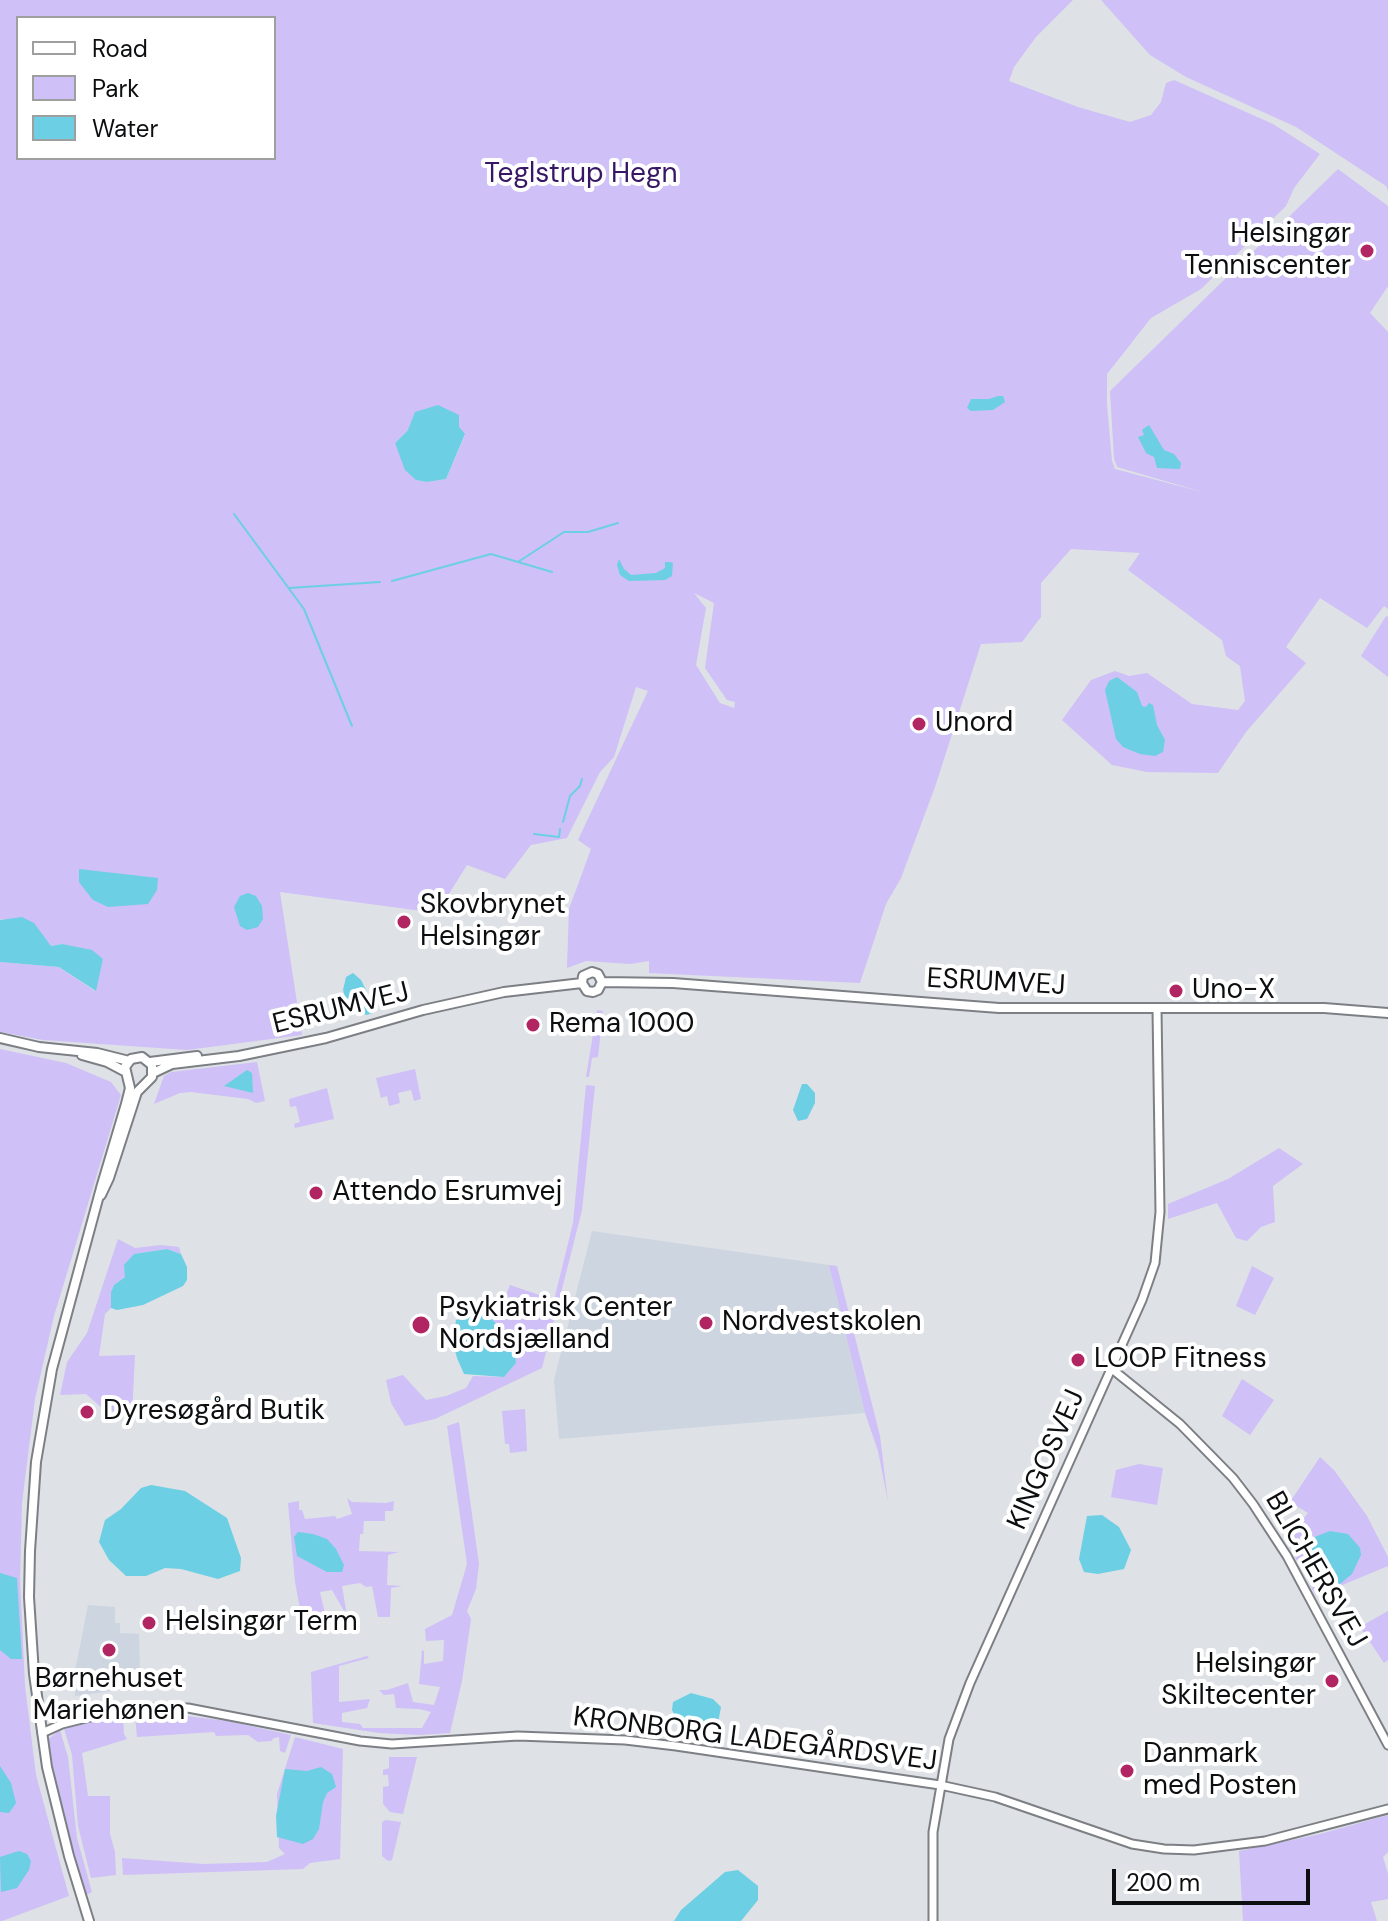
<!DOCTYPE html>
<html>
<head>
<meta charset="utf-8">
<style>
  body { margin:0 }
  #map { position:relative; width:1388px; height:1921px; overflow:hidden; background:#dee1e6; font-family:"DM Sans",sans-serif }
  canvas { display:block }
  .legend { position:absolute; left:16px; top:16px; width:260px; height:144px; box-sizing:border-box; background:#fff; border:2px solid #9e9f9f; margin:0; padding:10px 14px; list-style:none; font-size:24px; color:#0d0e10 }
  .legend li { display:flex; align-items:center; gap:16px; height:40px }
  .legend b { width:40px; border:2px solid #9e9f9f }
  .scale { position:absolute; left:1112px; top:1869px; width:198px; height:36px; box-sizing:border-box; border:4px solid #0d0e10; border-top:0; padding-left:10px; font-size:24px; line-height:28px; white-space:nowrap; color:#0d0e10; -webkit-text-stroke:6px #fff; paint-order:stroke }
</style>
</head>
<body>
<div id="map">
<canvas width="1388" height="1921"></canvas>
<ul class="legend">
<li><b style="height:10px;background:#fff"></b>Road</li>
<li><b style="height:22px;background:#cfc0f7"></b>Park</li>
<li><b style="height:22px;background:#6ccfe4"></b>Water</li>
</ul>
<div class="scale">200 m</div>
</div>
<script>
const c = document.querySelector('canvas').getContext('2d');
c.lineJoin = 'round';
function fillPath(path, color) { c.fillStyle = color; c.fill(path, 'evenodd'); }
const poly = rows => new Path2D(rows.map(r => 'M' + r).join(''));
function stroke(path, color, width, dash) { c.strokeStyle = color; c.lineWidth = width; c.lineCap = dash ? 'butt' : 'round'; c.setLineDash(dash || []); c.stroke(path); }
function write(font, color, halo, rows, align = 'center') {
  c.font = font + ' "DM Sans",sans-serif'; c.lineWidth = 8; c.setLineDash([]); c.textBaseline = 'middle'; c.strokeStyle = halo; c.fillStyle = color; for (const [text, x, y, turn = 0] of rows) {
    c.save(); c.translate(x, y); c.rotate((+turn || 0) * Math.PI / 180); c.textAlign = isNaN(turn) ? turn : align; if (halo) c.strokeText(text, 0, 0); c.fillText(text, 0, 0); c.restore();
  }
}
fillPath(poly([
  [592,1231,829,1265,865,1413,559,1439,554,1380],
  [88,1605,115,1607,115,1623,120,1623,120,1633,139,1634,140,1673,148,1686,75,1696,76,1666]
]), '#ccd5e0');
fillPath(poly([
  [0,0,1073,0,1036,37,1014,67,1009,81,1078,107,1130,122,1151,115,1161,102,1166,83,1174,80,1273,124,1320,154,1294,188,1286,206,1201,289,1151,318,1107,374,1107,405,1112,461,1115,469,1206,493,1117,467,1114,458,1110,391,1338,169,1388,206,1388,286,1370,313,1388,332,1388,609,1384,606,1367,628,1320,598,1286,647,1306,663,1246,732,1218,773,1147,772,1112,765,1062,720,1091,680,1115,671,1129,676,1147,673,1192,704,1238,710,1245,701,1240,666,1226,656,1222,640,1128,570,1140,553,1071,549,1041,583,1041,617,1022,642,981,644,935,787,901,878,886,904,860,983,649,973,649,961,630,964,586,961,567,968,569,909,591,849,578,840,648,691,636,687,614,757,600,772,567,838,531,845,505,879,467,865,437,913,280,892,302,1035,187,1050,43,1040,0,1032,0,962,59,967,95,991,103,959,62,944,51,946,45,939,3,919,0,920],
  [18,18,274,18,274,158,18,158],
  [408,430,465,435,446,479,427,482,416,480,395,443],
  [694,593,714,603,705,668,727,700,735,702,734,708,720,703,696,665,706,608],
  [1101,0,1388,0,1388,191,1386,186,1296,127,1186,77,1150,55],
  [1386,616,1388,617,1388,677,1361,656],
  [597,1010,603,1011,598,1057,592,1058,589,1077,586,1077],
  [0,1049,66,1063,111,1082,121,1095,54,1316,35,1399,22,1503,20,1581,25,1686,36,1775,69,1896,2,1921,0,1921],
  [257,1062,265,1101,256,1103,248,1099,191,1092,180,1093,154,1104,164,1076,171,1072],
  [415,1069,421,1099,414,1101,411,1090,398,1093,400,1103,389,1106,387,1096,381,1098,376,1078],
  [586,1085,595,1086,582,1210,542,1368,435,1419,405,1426,391,1403,386,1380,403,1375,426,1400,446,1396,466,1388,473,1376,504,1377,516,1363,504,1330,490,1318,504,1300,510,1285,554,1300,573,1223],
  [327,1088,334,1119,295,1128,294,1124,300,1122,296,1106,290,1107,289,1099],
  [1279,1148,1303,1164,1273,1186,1275,1222,1261,1227,1247,1241,1236,1238,1217,1203,1168,1219,1168,1204,1228,1179],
  [118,1239,135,1248,161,1245,179,1247,181,1254,167,1249,134,1254,125,1277,114,1285,111,1292,111,1308,105,1314,99,1356,135,1355,132,1416,102,1408,86,1394,60,1395,67,1362,87,1333],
  [829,1265,837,1266,880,1436,888,1502,878,1451,865,1413],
  [1252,1266,1274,1278,1255,1315,1236,1306],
  [1242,1379,1274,1400,1250,1435,1222,1416],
  [525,1409,527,1451,510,1453,509,1444,505,1444,502,1411],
  [459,1422,479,1564,476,1589,467,1611,471,1619,462,1681,450,1733,419,1735,379,1733,313,1723,311,1672,367,1656,369,1658,339,1666,339,1702,370,1699,367,1708,342,1713,342,1722,360,1724,363,1728,422,1728,431,1712,419,1709,396,1708,394,1694,384,1695,379,1690,387,1690,408,1683,413,1702,434,1705,440,1687,419,1684,422,1650,424,1651,424,1664,443,1661,444,1640,426,1641,425,1629,452,1615,467,1564,447,1426],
  [1320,1457,1334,1470,1367,1516,1388,1557,1388,1566,1316,1596,1286,1540,1308,1513,1290,1502],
  [1139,1464,1163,1468,1157,1505,1111,1497,1116,1470],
  [347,1498,352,1502,386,1503,394,1501,393,1511,385,1511,385,1521,364,1521,363,1534,360,1534,359,1551,399,1552,388,1555,387,1585,402,1586,391,1588,390,1617,378,1617,372,1586,366,1587,360,1583,342,1586,346,1610,344,1611,332,1590,320,1592,326,1618,303,1625,295,1582,288,1503,299,1501,299,1510,302,1510,305,1519,335,1516,337,1519,352,1514],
  [1388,1611,1388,1660,1384,1663,1360,1627],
  [170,1714,228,1721,291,1735,285,1753,280,1751,279,1737,274,1738,271,1741,258,1742,248,1735,216,1736,214,1732,137,1737,135,1715],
  [123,1717,124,1734,127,1739,82,1753,88,1796,110,1796,110,1834,115,1852,116,1875,91,1878,78,1826,72,1755,64,1729,80,1723],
  [60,1730,68,1757,77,1838,92,1892,86,1895,62,1812,47,1740],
  [295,1737,343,1749,340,1859,310,1863,303,1869,123,1875,122,1858,204,1864,267,1862,285,1854,279,1848,277,1794],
  [389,1757,417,1757,403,1814,390,1812,383,1804,383,1787,389,1786,388,1775,383,1775,383,1770,389,1768],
  [1388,1815,1388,1852,1383,1857,1388,1874,1388,1899,1371,1902,1377,1921,1243,1921,1239,1851,1320,1834],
  [386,1820,401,1822,392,1860,388,1861,382,1856,382,1822]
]), '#cfc0f7');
fillPath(poly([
  [998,396,1003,396,1005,402,993,410,971,411,967,408,971,399,989,399],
  [438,405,459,415,459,427,465,434,446,479,427,482,416,480,405,470,395,443,408,430,415,412],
  [1149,425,1164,450,1174,454,1181,463,1180,469,1157,468,1154,457,1146,453,1138,437,1144,435,1142,430],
  [619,559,624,569,631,575,656,573,665,568,665,562,669,562,673,563,672,576,665,580,629,581,620,575,617,565],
  [1117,677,1137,692,1142,706,1146,707,1149,703,1153,705,1157,725,1165,740,1163,752,1155,756,1140,754,1123,747,1116,739,1105,690,1109,681],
  [79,869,158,878,157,890,148,904,108,907,93,900,79,882],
  [248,893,256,896,262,906,263,919,258,927,247,930,240,926,234,907,240,896],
  [22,917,34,923,51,946,62,944,92,950,103,959,96,991,59,967,0,962,0,920],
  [353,973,361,980,373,1004,374,1012,367,1015,354,1011,347,1003,343,990,346,977],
  [247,1070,252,1073,253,1093,224,1086],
  [802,1084,807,1084,815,1093,815,1103,807,1119,798,1121,793,1110],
  [167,1249,181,1254,187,1267,187,1280,183,1286,143,1305,117,1310,111,1308,111,1292,114,1285,125,1277,124,1265,134,1254],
  [479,1313,490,1318,504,1330,515,1353,516,1363,504,1377,464,1374,457,1358,453,1343,456,1320],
  '206 1411a12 12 0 1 1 24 0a12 12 0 1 1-24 0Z',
  [151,1485,185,1491,227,1518,241,1558,240,1571,218,1579,181,1569,165,1568,146,1576,126,1576,109,1560,99,1542,105,1520,121,1509,141,1488],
  [1102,1515,1119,1527,1131,1550,1124,1569,1098,1574,1084,1572,1079,1559,1087,1516],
  [1330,1531,1348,1534,1360,1548,1361,1555,1352,1574,1340,1584,1327,1581,1308,1549,1309,1542,1312,1538],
  [298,1532,313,1534,327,1539,336,1549,344,1565,342,1572,327,1572,297,1556,294,1537],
  [0,1573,17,1578,22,1659,11,1659,0,1650],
  [691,1693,713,1699,721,1707,714,1744,687,1739,672,1710,673,1702],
  [0,1766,11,1783,16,1803,9,1813,0,1812],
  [321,1767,332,1774,336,1787,327,1793,323,1802,319,1829,313,1839,303,1844,277,1837,276,1816,285,1769,307,1771],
  [19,1851,27,1854,31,1861,29,1870,17,1888,1,1892,0,1857],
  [738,1870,758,1886,758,1900,741,1921,674,1921,681,1910,725,1872]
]), '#6ccfe4');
stroke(poly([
  [234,514,304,609,352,726],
  [518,562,564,532,588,532,618,523],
  [392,581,491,554,552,572],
  [289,588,380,582],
  [563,822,570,796,580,786,582,779],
  [534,834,559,837,560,829]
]), '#6ccfe4', 2);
const tertiary = poly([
  [1112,1369,1180,1424,1233,1478,1253,1504,1287,1556,1388,1745],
  [39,1712,59,1714,156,1708,188,1708,360,1741,392,1744,518,1736,625,1740,676,1746,940,1785,995,1797,1132,1844,1164,1849,1194,1850,1265,1841,1388,1809],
  [42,1733,62,1724,94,1716],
  [933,1921,933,1832,949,1739,970,1683,1142,1300,1155,1263,1160,1212,1157,1009]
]);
const secondary = poly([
  [602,982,673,983,999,1008,1324,1008,1388,1013],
  [582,983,583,976,592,972,598,974,602,982],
  [582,983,587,991,593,992,598,990,602,982],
  [0,1038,39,1047,97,1053,129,1061],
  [82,1055,107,1062,124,1071],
  [150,1062,197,1056],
  [153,1073,172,1064,239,1056,326,1038,423,1010,504,992,582,983],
  [89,1921,69,1856,47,1767,34,1674,29,1597,30,1551,36,1462,52,1369,101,1188,126,1104,130,1088,125,1067,131,1059,142,1057,152,1065,152,1077,137,1092,109,1178,101,1195]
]);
stroke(tertiary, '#7c7f84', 11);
stroke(secondary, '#7c7f84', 12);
stroke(tertiary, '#fff', 7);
stroke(secondary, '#fff', 8);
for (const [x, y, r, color] of [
  [1367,251,8,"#b02562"],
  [919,724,8,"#b02562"],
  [404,922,8,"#b02562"],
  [1176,991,8,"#b02562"],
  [533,1025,8,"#b02562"],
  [316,1193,8,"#b02562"],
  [706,1323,8,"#b02562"],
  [421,1325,10,"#b02562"],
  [1078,1360,8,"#b02562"],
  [87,1412,8,"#b02562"],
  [149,1623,8,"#b02562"],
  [109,1650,8,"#b02562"],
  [1332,1681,8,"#b02562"],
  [1127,1771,8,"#b02562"]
]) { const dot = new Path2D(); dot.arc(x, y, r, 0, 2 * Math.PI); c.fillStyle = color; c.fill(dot); stroke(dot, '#fff', 3); }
write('28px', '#371765', '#fff', [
  ["Teglstrup Hegn",581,175]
]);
write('28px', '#0d0e10', '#fff', [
  ["Helsingør",1351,235,"right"],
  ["Tenniscenter",1351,267,"right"],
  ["Unord",935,724],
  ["Skovbrynet",420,906],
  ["Helsingør",420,938],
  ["Uno-X",1192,991],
  ["Rema 1000",549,1025],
  ["Attendo Esrumvej",332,1193],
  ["Psykiatrisk Center",439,1309],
  ["Nordsjælland",439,1341],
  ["Nordvestskolen",722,1323],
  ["LOOP Fitness",1094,1360],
  ["Dyresøgård Butik",103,1412],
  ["Helsingør Term",165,1623],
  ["Helsingør",1316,1665,"right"],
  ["Skiltecenter",1316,1697,"right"],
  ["Børnehuset",109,1680,"center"],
  ["Mariehønen",109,1712,"center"],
  ["Danmark",1143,1755],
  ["med Posten",1143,1787]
], 'left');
write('28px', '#0d0e10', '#fff', [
  ["ESRUMVEJ",996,983,3],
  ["ESRUMVEJ",341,1009,-14],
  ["KINGOSVEJ",1047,1460,-66],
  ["BLICHERSVEJ",1315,1570,60],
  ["KRONBORG LADEGÅRDSVEJ",755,1740,7]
]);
</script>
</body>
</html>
